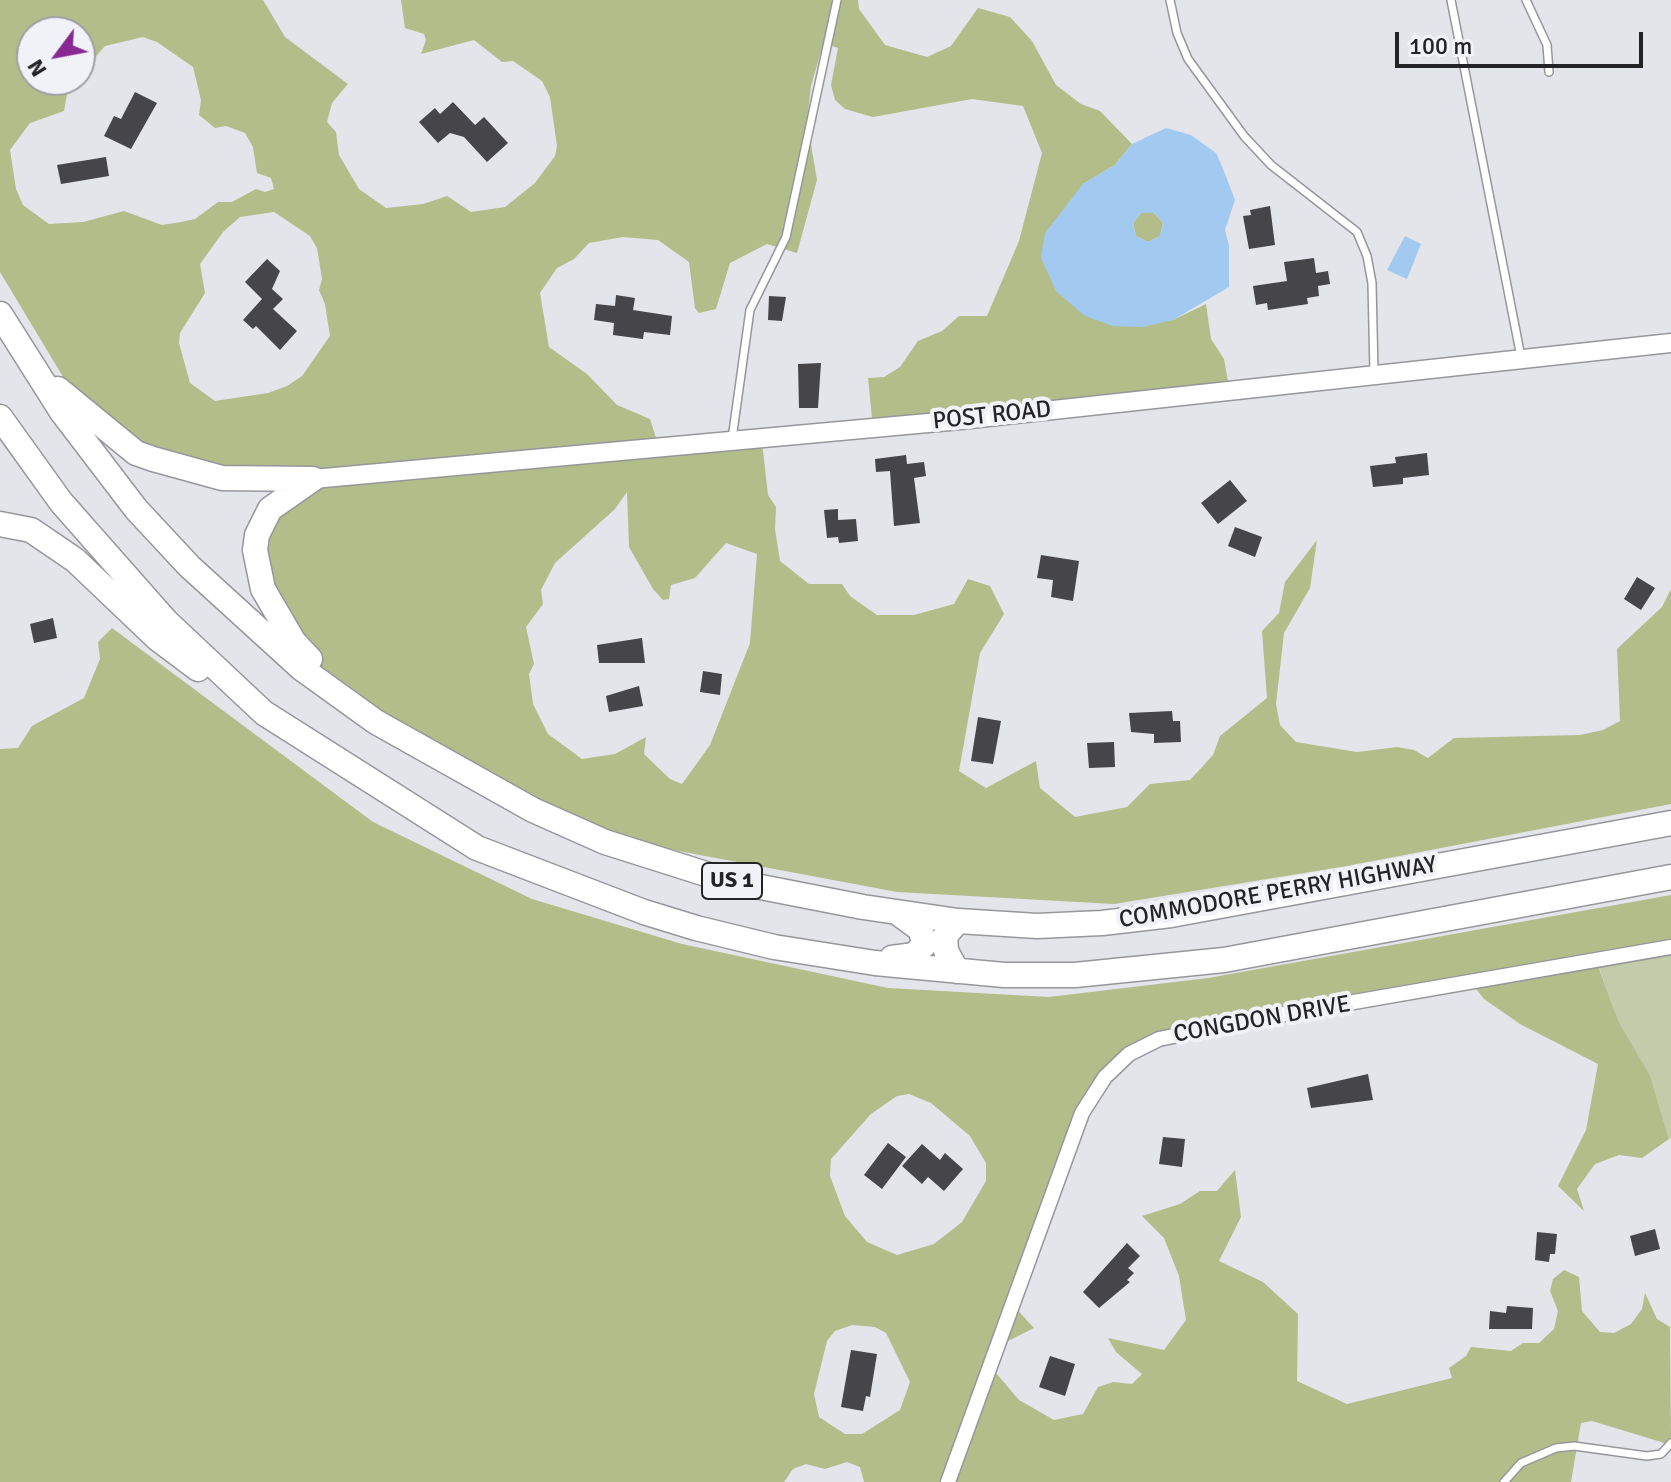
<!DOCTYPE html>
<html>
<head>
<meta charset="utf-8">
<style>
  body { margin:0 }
  #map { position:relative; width:1671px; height:1482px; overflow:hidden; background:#e4e4eb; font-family:Signika,sans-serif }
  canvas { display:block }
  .north { position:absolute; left:16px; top:16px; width:80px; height:80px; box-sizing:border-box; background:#f1f1f8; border:2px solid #9f9fa4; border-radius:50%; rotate:238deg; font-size:22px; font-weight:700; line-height:32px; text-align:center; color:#242426 }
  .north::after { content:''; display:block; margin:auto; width:28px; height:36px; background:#882993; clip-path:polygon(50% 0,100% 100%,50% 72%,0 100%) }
  .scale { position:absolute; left:1395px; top:32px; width:248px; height:36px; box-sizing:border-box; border:4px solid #242426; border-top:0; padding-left:10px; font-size:24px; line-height:28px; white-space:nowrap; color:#242426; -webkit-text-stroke:6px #f1f1f8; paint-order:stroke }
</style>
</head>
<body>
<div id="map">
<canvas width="1671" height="1482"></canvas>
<div class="north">N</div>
<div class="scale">100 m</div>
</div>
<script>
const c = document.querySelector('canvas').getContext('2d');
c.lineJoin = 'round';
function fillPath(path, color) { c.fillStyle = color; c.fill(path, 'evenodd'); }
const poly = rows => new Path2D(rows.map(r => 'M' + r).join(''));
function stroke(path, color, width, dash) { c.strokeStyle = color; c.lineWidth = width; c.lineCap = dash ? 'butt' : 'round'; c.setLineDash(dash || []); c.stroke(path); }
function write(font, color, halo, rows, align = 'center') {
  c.font = font + ' Signika,sans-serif'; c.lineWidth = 8; c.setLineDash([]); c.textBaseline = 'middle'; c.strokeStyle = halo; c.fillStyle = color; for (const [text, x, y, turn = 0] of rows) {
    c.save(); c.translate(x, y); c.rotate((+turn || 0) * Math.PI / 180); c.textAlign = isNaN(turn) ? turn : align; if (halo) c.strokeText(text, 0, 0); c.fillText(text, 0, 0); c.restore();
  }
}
fillPath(poly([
  [1671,949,1671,1138,1669,1139,1650,1075,1619,1022,1597,963]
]), '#c4cbab');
fillPath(poly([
  [0,0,263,0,285,37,348,84,332,103,327,122,336,132,339,155,359,189,386,208,423,204,447,196,471,212,505,207,535,183,555,156,557,146,550,97,542,81,513,61,502,62,474,40,421,54,426,40,424,34,405,28,401,0,858,0,859,9,885,45,927,57,951,46,978,8,1010,17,1032,41,1056,85,1081,104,1100,111,1132,144,1115,165,1083,184,1173,320,1206,304,1211,339,1224,359,1229,387,873,428,868,378,884,377,900,367,918,341,942,331,959,316,987,316,1019,241,1042,153,1023,106,972,99,873,117,845,109,835,100,831,85,838,48,829,45,822,48,811,86,807,121,817,180,797,253,767,244,730,263,716,309,699,313,695,308,689,262,658,240,623,237,589,243,574,259,557,268,540,293,549,347,587,374,617,405,650,419,659,447,762,442,768,495,776,507,775,529,780,561,809,584,842,584,850,596,877,615,914,615,954,604,968,579,990,586,1004,614,980,653,959,771,986,788,1036,761,1040,788,1075,817,1127,807,1150,784,1190,780,1213,755,1220,736,1267,698,1262,631,1279,613,1285,582,1317,540,1310,588,1284,633,1276,704,1280,725,1296,742,1357,752,1397,747,1414,750,1428,758,1454,738,1580,735,1603,730,1620,721,1617,649,1662,607,1671,589,1671,804,1347,866,1114,904,897,892,636,843,535,800,390,716,302,652,254,545,301,485,219,480,89,420,0,272],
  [32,32,80,32,80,75,105,46,143,37,157,42,193,67,201,100,199,115,215,128,226,126,245,133,253,147,257,173,271,178,274,189,265,192,256,189,232,202,218,202,195,219,181,222,162,225,124,211,83,222,49,224,23,205,16,189,10,150,30,123,64,111,68,88,75,80,32,80],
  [274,212,310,236,317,248,322,279,319,290,325,304,330,336,302,376,287,386,268,393,215,401,190,383,179,343,180,333,205,293,200,264,223,232,240,217],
  [627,492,629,547,653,589,663,600,669,599,671,585,695,578,726,543,757,554,750,643,710,745,682,784,670,779,644,754,646,737,615,754,582,759,548,734,533,704,529,674,534,664,526,627,543,604,541,590,555,563,615,509],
  [1141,213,1154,213,1163,223,1160,236,1148,242,1136,236,1133,223],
  [112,628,373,822,532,899,682,944,888,988,1049,997,1208,978,1671,895,1671,949,1597,964,1619,1022,1650,1075,1669,1139,1642,1158,1619,1155,1595,1164,1577,1189,1584,1211,1558,1186,1586,1130,1598,1064,1520,1024,1484,999,1473,985,1154,1040,1100,1079,1012,1304,1034,1328,996,1347,990,1366,1019,1400,1054,1420,1083,1414,1098,1387,1113,1382,1132,1384,1142,1374,1116,1352,1108,1338,1164,1350,1186,1320,1179,1276,1164,1238,1142,1216,1180,1204,1200,1191,1217,1191,1235,1170,1241,1217,1219,1261,1263,1282,1298,1314,1297,1381,1347,1404,1452,1378,1449,1368,1466,1356,1471,1347,1511,1351,1523,1343,1539,1343,1554,1329,1558,1311,1550,1291,1553,1279,1564,1270,1579,1277,1582,1311,1600,1332,1614,1333,1631,1324,1642,1309,1645,1293,1657,1319,1670,1327,1671,1445,1592,1421,1581,1423,1571,1482,864,1482,860,1467,847,1462,825,1469,806,1464,793,1469,784,1482,0,1482,0,749,18,748,32,726,84,698,100,659,98,642],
  [909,1094,931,1103,970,1136,986,1163,986,1181,962,1222,934,1244,897,1255,867,1242,845,1216,830,1176,831,1159,871,1114,897,1096],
  [852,1325,875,1327,886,1333,910,1382,900,1410,862,1434,845,1434,819,1417,814,1394,827,1341,835,1331]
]), '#b2bd8a');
fillPath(poly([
  [1166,128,1191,135,1216,153,1222,166,1235,200,1225,230,1229,246,1229,287,1173,320,1143,327,1113,326,1085,316,1056,291,1041,258,1045,233,1083,184,1115,165,1132,144],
  [1141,213,1154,213,1163,223,1160,236,1148,242,1136,236,1133,223],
  [1405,236,1421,244,1407,279,1387,270]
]), '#a2caf1');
fillPath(poly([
  [135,92,157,103,131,149,104,136,114,116,121,119],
  [453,102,475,125,484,117,508,143,487,162,464,137,450,133,438,143,419,122,435,108,440,114],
  [106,157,109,176,61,184,57,165],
  [1270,206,1275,245,1249,249,1243,216,1251,215,1250,210],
  [1314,258,1316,273,1328,271,1330,284,1318,286,1319,296,1307,298,1308,304,1268,310,1267,303,1256,305,1253,286,1287,281,1284,262],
  [267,259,280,271,272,289,283,299,273,309,297,331,280,350,256,326,253,329,243,320,262,299,245,282],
  [616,295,635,298,633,310,672,316,670,335,644,332,643,339,613,335,614,323,594,320,596,304,615,306],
  [769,296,786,297,782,321,768,320],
  [821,363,818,408,799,408,798,364],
  [1427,453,1429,475,1403,478,1403,484,1373,487,1370,466,1396,463,1395,457],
  [906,455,907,464,924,462,926,476,914,478,920,523,894,526,890,471,876,472,875,459],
  [1230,480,1247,501,1218,524,1201,503],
  [838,509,838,520,856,519,858,541,839,543,838,537,827,538,824,510],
  [1235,527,1262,537,1255,557,1228,546],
  [1041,555,1079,561,1073,601,1051,597,1053,580,1037,578],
  [1637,577,1655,588,1641,610,1624,599],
  [53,618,57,638,34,643,30,624],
  [642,638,645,663,599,663,597,645],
  [703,671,722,674,720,695,700,692],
  [639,686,643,706,609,712,606,696],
  [1172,711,1173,721,1180,721,1181,742,1154,743,1154,734,1131,732,1129,713],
  [978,717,1001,721,993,764,971,761],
  [1114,742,1115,767,1089,768,1087,743],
  [1368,1074,1373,1100,1311,1108,1307,1088],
  [1163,1137,1185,1139,1182,1167,1159,1164],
  [888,1143,906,1157,882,1189,864,1175],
  [922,1144,940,1160,945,1153,963,1169,944,1191,928,1177,922,1184,902,1166],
  [1655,1229,1660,1249,1635,1256,1630,1236],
  [1537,1232,1557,1234,1555,1254,1550,1254,1549,1262,1535,1260],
  [1127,1243,1140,1256,1128,1268,1134,1273,1127,1280,1130,1282,1099,1308,1083,1292],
  [1507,1306,1533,1308,1532,1329,1489,1329,1490,1311,1506,1313],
  [851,1350,877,1354,870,1397,866,1396,863,1411,841,1407],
  [1050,1356,1075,1364,1065,1396,1039,1387]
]), '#45454a');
const service = poly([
  [1170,0,1177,33,1188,59,1244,136,1271,165,1357,232,1367,256,1372,283,1374,373],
  [1451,0,1521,357],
  [1526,0,1547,45,1549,72],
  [732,439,750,310,786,237,837,0],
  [1504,1482,1521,1463,1556,1448,1574,1446,1647,1456,1661,1454,1671,1443]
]);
const minor = poly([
  [948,1482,1082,1113,1105,1077,1129,1054,1159,1039,1256,1019,1671,947]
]);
const tertiary = poly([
  [313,479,961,420,1671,343]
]);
const trunk = poly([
  [0,314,62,412,136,509,189,566,301,668,376,722,533,810,605,842,725,880,863,907,958,921,1037,926,1102,923,1171,915,1671,823],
  [58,389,136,453,153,459,222,478,313,479],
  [0,417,61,502,113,561,166,621,264,713,477,848,644,912,696,928,774,947,875,963,1004,975,1075,975,1224,960,1671,877],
  [0,524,31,530,75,560,158,639,198,669],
  [310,659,294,642,263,589,255,550,257,535,270,509,313,479],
  [892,958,914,955,925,944,920,929,898,913],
  [957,971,946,951,945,936,958,921]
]);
stroke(service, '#96969c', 10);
stroke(minor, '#96969c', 17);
stroke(tertiary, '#96969c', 21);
stroke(trunk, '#96969c', 27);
stroke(service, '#fff', 7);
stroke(minor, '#fff', 14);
stroke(tertiary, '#fff', 18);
stroke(trunk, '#fff', 24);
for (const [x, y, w] of [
  [732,881,60]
]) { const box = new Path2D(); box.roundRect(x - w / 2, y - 18, w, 36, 6); c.fillStyle = '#f1f1f8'; c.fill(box); stroke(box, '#242426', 2); }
write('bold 22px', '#242426', null, [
  ["US 1",732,881]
]);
write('24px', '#242426', '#f1f1f8', [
  ["POST ROAD",992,416,-6],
  ["COMMODORE PERRY HIGHWAY",1278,893,-10],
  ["CONGDON DRIVE",1262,1020,-10]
]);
</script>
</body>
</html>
